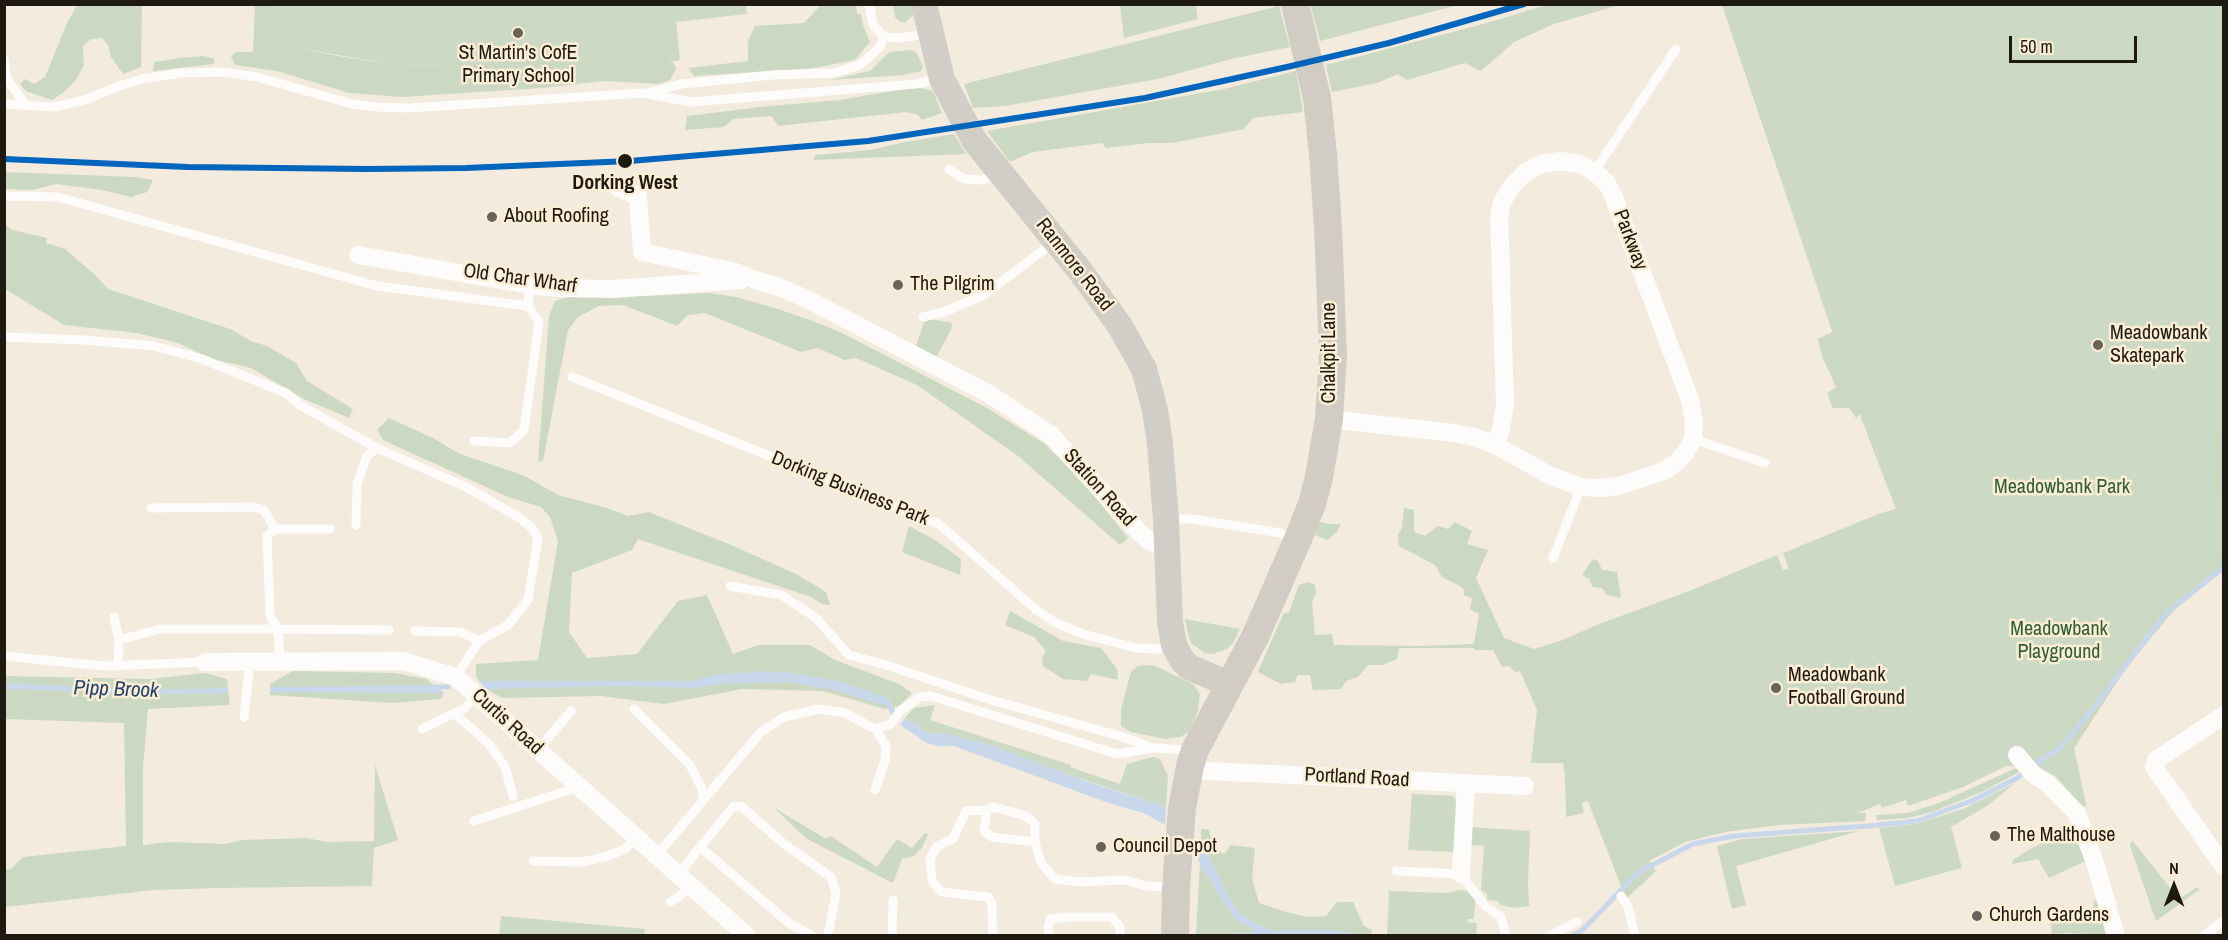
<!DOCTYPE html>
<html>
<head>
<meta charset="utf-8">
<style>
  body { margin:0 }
  #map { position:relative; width:2228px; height:940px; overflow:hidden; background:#f3ebde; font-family:"Archivo Narrow",sans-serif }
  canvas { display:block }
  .frame { position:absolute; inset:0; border:6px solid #1f1a11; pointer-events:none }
  .north { position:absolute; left:2144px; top:856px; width:60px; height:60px; -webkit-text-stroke:4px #fcedd5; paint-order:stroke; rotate:0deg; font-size:16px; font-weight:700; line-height:24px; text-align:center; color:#1f1a11 }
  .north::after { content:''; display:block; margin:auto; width:21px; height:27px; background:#1f1a11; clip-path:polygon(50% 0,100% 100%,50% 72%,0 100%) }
  .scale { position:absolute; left:2009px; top:36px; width:128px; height:27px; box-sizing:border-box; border:3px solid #1f1a11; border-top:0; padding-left:8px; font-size:18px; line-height:21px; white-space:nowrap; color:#1f1a11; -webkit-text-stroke:4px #fcedd5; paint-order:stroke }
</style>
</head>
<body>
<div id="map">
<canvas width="2228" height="940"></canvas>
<div class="frame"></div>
<div class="north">N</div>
<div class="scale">50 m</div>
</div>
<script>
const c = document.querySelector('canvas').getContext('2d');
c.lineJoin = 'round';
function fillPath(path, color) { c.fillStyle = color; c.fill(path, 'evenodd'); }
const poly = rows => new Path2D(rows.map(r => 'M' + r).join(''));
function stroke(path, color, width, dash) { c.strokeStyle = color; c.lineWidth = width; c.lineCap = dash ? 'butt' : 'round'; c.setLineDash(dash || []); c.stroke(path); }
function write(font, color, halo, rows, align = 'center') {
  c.font = font + ' "Archivo Narrow",sans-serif'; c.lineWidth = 5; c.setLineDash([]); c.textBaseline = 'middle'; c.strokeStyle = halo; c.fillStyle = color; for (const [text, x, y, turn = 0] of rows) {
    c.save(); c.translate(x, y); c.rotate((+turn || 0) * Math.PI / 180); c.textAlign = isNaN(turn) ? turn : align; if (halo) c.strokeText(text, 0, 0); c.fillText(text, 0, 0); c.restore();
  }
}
fillPath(poly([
  [746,4,747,14,676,22,680,60,673,61,668,51,642,51,452,66,395,65,298,48,275,23,275,5],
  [893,5,913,5,914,14,905,23,899,21,895,17],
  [1120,5,1196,5,1198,19,1124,38],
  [1722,5,2223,5,2223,571,2167,616,2126,668,2074,748,2086,804,2084,808,2055,776,2038,768,2006,766,1963,787,1908,806,1906,800,1882,808,1880,804,1857,813,1785,818,1733,826,1727,812,1638,844,1563,640,1594,626,1689,591,1777,555,1783,570,1789,569,1783,553,1881,513,1896,509,1863,423],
  [911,50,916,52,923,67,921,71,903,75,830,80,870,71,889,52],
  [1185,619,1240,629,1233,643,1227,649,1213,654,1205,653,1192,644,1189,638],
  [1153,665,1193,684,1200,694,1198,711,1189,732,1180,737,1166,739,1131,732,1121,726,1135,724,1141,717,1163,714,1171,684],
  [935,705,930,720,1071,765,1070,767,1120,784,1127,764,1153,757,1160,759,1168,776,1166,807,942,733,930,734,905,718,914,708],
  [375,765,398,840,374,848,372,886,217,888,229,865,226,844,242,840,306,838,327,842,374,841],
  [2016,768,2019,772,1984,791,1932,812,1908,818,1877,820,1876,815,1908,813,1939,803],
  [2015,783,1987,806,1951,827,1962,868,1895,886,1879,828,1915,824,1963,809],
  [1412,794,1453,796,1457,802,1455,852,1408,850],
  [773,807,826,839,831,836,877,867,897,839,912,848,925,833,928,834,922,848,914,856,902,859,893,883,807,839],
  [2074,825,2088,860,2049,878,2038,859,2012,864,2013,860,2027,851],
  [1470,827,1530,831,1528,883,1529,906,1516,908,1500,905,1498,901,1487,900,1487,894,1481,890,1484,846,1469,845],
  [2132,840,2179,899,2197,887,2199,890,2156,921,2130,846],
  [1459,890,1467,891,1475,900,1474,919,1468,919,1467,922,1477,923,1476,935,1387,936,1389,891,1447,893],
  [1212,915,1234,934,1234,935,1196,936,1197,916],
  [501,916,645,929,644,935,499,935]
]), '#ccd9c4');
fillPath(poly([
  [275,4,275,23,298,48,338,56,395,65,452,66,554,57,642,51,668,51,676,69,670,80,659,84,604,81,542,88,402,97,349,93,277,71,235,65,231,57,236,52,253,52,255,5],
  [1310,4,1458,5,1320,41],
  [77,5,142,5,141,67,123,74,111,57,108,45,102,38,91,39,83,46,84,65,76,80,64,92,52,100,26,91,20,84,25,79,34,84,45,77,67,23],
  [826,5,856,5,857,14,861,14,863,25,870,42,855,60,814,68,694,76,688,68,748,61,748,41,755,26,804,23,820,6],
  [1547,5,1619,5,1554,24,1514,42,1481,71,1465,63,1407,80,1398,74,1377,83,1332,92,1326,65,1487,23],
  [1279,6,1290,47,1231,59,1158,79,1005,106,973,108,964,84],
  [204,56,214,59,214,64,153,71,154,62,180,58],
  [1296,71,1303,112,1253,118,1244,129,1172,143,1148,143,1106,148,1102,143,1033,152,1010,162,987,131,1224,89],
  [916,87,933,91,942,113,922,120,918,115,906,112,778,126,771,116,733,119,724,127,685,130,687,116,769,106,840,100],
  [954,134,966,154,813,160,816,155,870,150,905,142],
  [5,172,134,177,153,180,147,192,131,197,102,190,56,184,32,190,5,189],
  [4,223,12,230,47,238,46,243,65,249,95,275,108,289,230,329,251,341,267,346,296,363,307,381,353,409,349,418,304,399,251,368,212,359,178,343,137,333,64,325,5,289],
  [709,293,736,297,778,309,821,324,842,333,987,408,1045,444,1084,483,1128,538,1120,545,1018,456,917,385,856,358,844,360,818,348,801,352,705,313,688,315,677,326,623,305,599,306,578,317,568,330,543,461,538,462,549,316,555,301,578,294,645,296],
  [930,319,952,323,951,330,935,359,919,351,916,346,924,322],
  [1846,331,1859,344,1869,372,1865,386,1869,405,1856,418,1849,408,1833,408,1827,393,1836,387,1822,356,1818,339,1832,332],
  [389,418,433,438,460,454,525,476,558,495,607,508,628,516,649,512,731,545,796,574,826,592,830,605,822,604,811,597,638,539,632,550,572,573,569,632,587,658,637,654,678,601,707,595,733,654,758,645,810,645,835,660,899,684,912,693,899,706,885,709,823,691,742,689,664,704,601,696,502,698,486,689,476,677,476,664,538,660,558,541,550,517,541,507,508,497,383,440,377,430],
  [2223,421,2223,496,2215,487,2207,461],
  [1404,508,1414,510,1414,532,1425,536,1438,526,1448,529,1455,522,1472,531,1467,544,1488,550,1476,578,1504,638,1534,649,1563,640,1638,843,1727,811,1734,826,1785,818,1857,813,1866,813,1865,821,1780,825,1725,832,1685,842,1649,861,1656,871,1626,899,1588,801,1582,803,1584,813,1566,817,1565,778,1563,763,1531,763,1537,710,1520,671,1515,672,1509,666,1502,667,1493,650,1475,650,1474,648,1399,648,1397,659,1382,665,1368,665,1358,677,1346,681,1341,689,1313,690,1310,675,1298,675,1295,682,1281,684,1258,672,1283,614,1289,612,1299,585,1308,582,1315,585,1316,593,1312,602,1315,635,1332,634,1334,645,1421,646,1474,644,1479,614,1470,609,1472,598,1464,595,1464,590,1460,586,1442,577,1435,565,1399,546,1398,535,1402,528],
  [1320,522,1329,524,1341,524,1337,532,1327,540,1315,535],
  [909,526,935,540,961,559,960,575,902,552],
  [2223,547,2223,571,2191,596,2183,586,2184,579],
  [1593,559,1598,561,1602,570,1617,572,1621,598,1607,595,1602,588,1593,587,1589,579,1582,575],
  [2153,601,2160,601,2175,609,2126,668,2074,748,2038,768,2034,754,2026,743,2039,724,2052,718,2076,698,2082,683,2096,677,2116,643],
  [1010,611,1063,641,1101,648,1117,669,1118,680,1091,674,1087,681,1063,679,1043,666,1042,658,1046,651,1034,637,1005,625],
  [1153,665,1171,684,1174,704,1163,714,1141,717,1135,724,1121,726,1121,709,1131,672,1138,666],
  [293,671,395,673,426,679,444,693,441,699,391,703,270,695,270,684],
  [205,673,227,679,230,705,148,709,143,768,143,845,171,842,226,844,229,865,217,888,154,890,5,907,4,870,11,869,23,857,126,846,124,723,5,719,5,676,150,679],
  [1201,829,1209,830,1213,848,1224,854,1231,845,1255,848,1252,878,1259,903,1286,912,1308,917,1326,916,1337,902,1353,902,1364,926,1372,930,1371,935,1360,935,1335,930,1269,930,1241,915,1226,893,1214,868,1201,838],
  [1859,831,1736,866,1746,905,1732,909,1717,846,1742,839],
  [1200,865,1235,919,1257,932,1234,934,1212,915,1197,916],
  [2102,900,2110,935,2067,933,2052,934,2050,912,2058,910,2062,915,2069,919,2093,913,2094,901]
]), '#cbd9c2');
fillPath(poly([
  [766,671,790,673,836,680,890,699,897,715,894,722,887,706,834,690,788,682,719,684,696,688,624,686,486,689,479,681,693,681,714,675],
  [5,683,142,690,228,688,228,693,120,695,93,692,5,689],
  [435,685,444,693,270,692,270,687],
  [905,718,930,734,942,733,993,746,1085,781,1166,807,1165,825,1146,814,1103,801,954,746,937,746,927,743,900,725],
  [1201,838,1226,893,1241,915,1269,930,1335,930,1360,935,1234,935,1234,934,1256,932,1235,919,1200,865],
  [1615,893,1617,898,1586,930,1580,935,1569,935,1581,928]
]), '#c9d7eb');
stroke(poly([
  [433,687,448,687],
  [1190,843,1203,863],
  [1611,900,1639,872,1693,844,1734,836,1868,826,1917,821,1974,800,2017,778,2038,762,2059,749,2092,710,2166,613,2224,567]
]), '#c9d7eb', 5);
stroke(poly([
  [869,4,873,24,884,37,898,38,930,34],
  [4,60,7,79,25,104],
  [646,93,682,84,773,75,834,73,860,65,880,47,884,37],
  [4,104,54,107,85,100,119,86,142,79,181,73,223,72,257,77,352,104,377,107,409,108,643,93,690,102,916,84,940,79],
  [949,169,964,179,983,180,998,172],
  [1594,172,1676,49],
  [4,196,58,197,377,286,528,306],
  [923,317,944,312,984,295,1054,242],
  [4,337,84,340,154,346,202,359,286,393,300,405,377,448,466,487,520,518,532,528,538,538,528,600,508,625,479,641,456,677],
  [572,377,939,524,1034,608,1054,622,1083,634,1136,648,1157,649,1172,646],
  [1693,439,1765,463],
  [474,441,510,443,524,430,539,322,528,306,530,285],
  [151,508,254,507,264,510,275,529],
  [1168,519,1192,519,1281,533,1296,539],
  [356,525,357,484,367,456,377,448],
  [330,529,275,529,267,536,270,616,278,629,389,630],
  [1553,558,1581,487],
  [730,586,781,595,815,617,849,655,889,666,988,699,1120,736,1153,748,1190,750],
  [114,617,119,640],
  [415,631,461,632,479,641],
  [4,656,104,666,205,662],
  [118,666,119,640,160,629,278,629,280,661],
  [634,709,690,765,701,787,704,799],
  [454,713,489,744,505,767,513,796],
  [244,717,250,662],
  [422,729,465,708,477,695],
  [538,750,571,711],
  [875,790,885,760,886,746,875,729],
  [987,810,966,811,953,839,937,846,930,859,932,881,941,892,988,897,992,904,993,936],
  [474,821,578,787],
  [1035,842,1035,824,1026,816,994,807,987,810,984,831,992,837,1035,842,1041,863,1055,879,1079,882,1125,880,1146,886,1174,887],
  [657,855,761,732,784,717,819,709,845,713,875,729,891,724,900,711,920,697,931,696,1117,754,1153,748],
  [533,861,581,862,605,857,625,849,635,837],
  [1396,871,1461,874,1485,906,1501,917,1506,936],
  [678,875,700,847],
  [1621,896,1628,907,1635,936],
  [670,902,679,897,690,885],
  [812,936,789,923,700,847,734,806,742,807,784,844,831,877,836,893,828,936],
  [892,936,893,900],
  [1050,936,1048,928,1050,919,1069,917,1112,917,1120,927,1120,936],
  [1549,936,1577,922],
  [2204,936,2224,920]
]), '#fdfcfa', 9);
stroke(poly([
  [618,188,638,196,642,252,736,272,755,280,776,286,805,298,989,394,1051,435,1137,530,1149,541,1167,547],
  [358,255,530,285,559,288,613,289,741,280],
  [1329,419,1454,433,1474,437,1495,445,1551,476,1581,487,1600,488,1619,486,1664,471,1677,462,1686,452,1693,439,1694,423,1690,400,1613,195,1606,182,1594,172,1580,164,1560,161,1541,164,1526,172,1512,186,1502,202,1499,217,1500,243,1505,405,1501,429,1495,445],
  [205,662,403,661,456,677,747,936],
  [2224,715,2156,760,2154,767,2224,867],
  [2017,755,2033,774,2047,783,2077,813,2096,866,2116,936],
  [1190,766,1207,771,1525,786],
  [1461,874,1466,783]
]), '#fdfcfa', 18);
stroke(poly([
  [924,4,942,79,974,140,1081,272,1120,326,1144,369,1155,410,1160,444,1166,519,1170,622,1174,645,1182,660,1189,667,1229,684]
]), '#d0cec7', 26);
stroke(poly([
  [1175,936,1176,888,1182,808,1190,766,1195,750,1256,635,1298,539,1312,504,1319,477,1329,419,1333,355,1328,227,1323,154,1317,98,1295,4]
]), '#d1cdc5', 28);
stroke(poly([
  [4,159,188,167,367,169,466,168,630,161,868,141,1145,98,1287,67,1389,43,1524,4]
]), '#0065bd', 6);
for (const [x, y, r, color] of [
  [518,33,6,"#696359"],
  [625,161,8,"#1f1a11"],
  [492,217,6,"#696359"],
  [898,285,6,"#696359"],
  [2098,345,6,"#696359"],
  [1776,688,6,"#696359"],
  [1995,836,6,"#696359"],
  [1101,847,6,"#696359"],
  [1977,916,6,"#696359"]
]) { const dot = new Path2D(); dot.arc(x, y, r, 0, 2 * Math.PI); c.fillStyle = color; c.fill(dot); stroke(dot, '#fcedd5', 2); }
write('20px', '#1f1a11', '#fcedd5', [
  ["St Martin's CofE",518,54,"center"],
  ["Primary School",518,77,"center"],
  ["About Roofing",504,217],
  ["The Pilgrim",910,285],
  ["Meadowbank",2110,334],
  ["Skatepark",2110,357],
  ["Meadowbank",1788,676],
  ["Football Ground",1788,699],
  ["The Malthouse",2007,836],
  ["Council Depot",1113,847],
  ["Church Gardens",1989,916]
], 'left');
write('bold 20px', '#1f1a11', '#fcedd5', [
  ["Dorking West",625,184]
]);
write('20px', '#1f1a11', '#fcedd5', [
  ["Parkway",1630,240,69],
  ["Ranmore Road",1074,265,52],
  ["Old Char Wharf",520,279,8],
  ["Chalkpit Lane",1330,353,-90],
  ["Station Road",1099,488,48],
  ["Dorking Business Park",850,489,22],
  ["Curtis Road",507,722,42],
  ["Portland Road",1357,778,3]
]);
write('20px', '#305f36', '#fcedd5', [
  ["Meadowbank Park",2062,488],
  ["Meadowbank",2059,630],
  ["Playground",2059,653]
]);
write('italic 21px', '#23436f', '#fcedd5', [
  ["Pipp Brook",116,690,2]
]);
</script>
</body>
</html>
